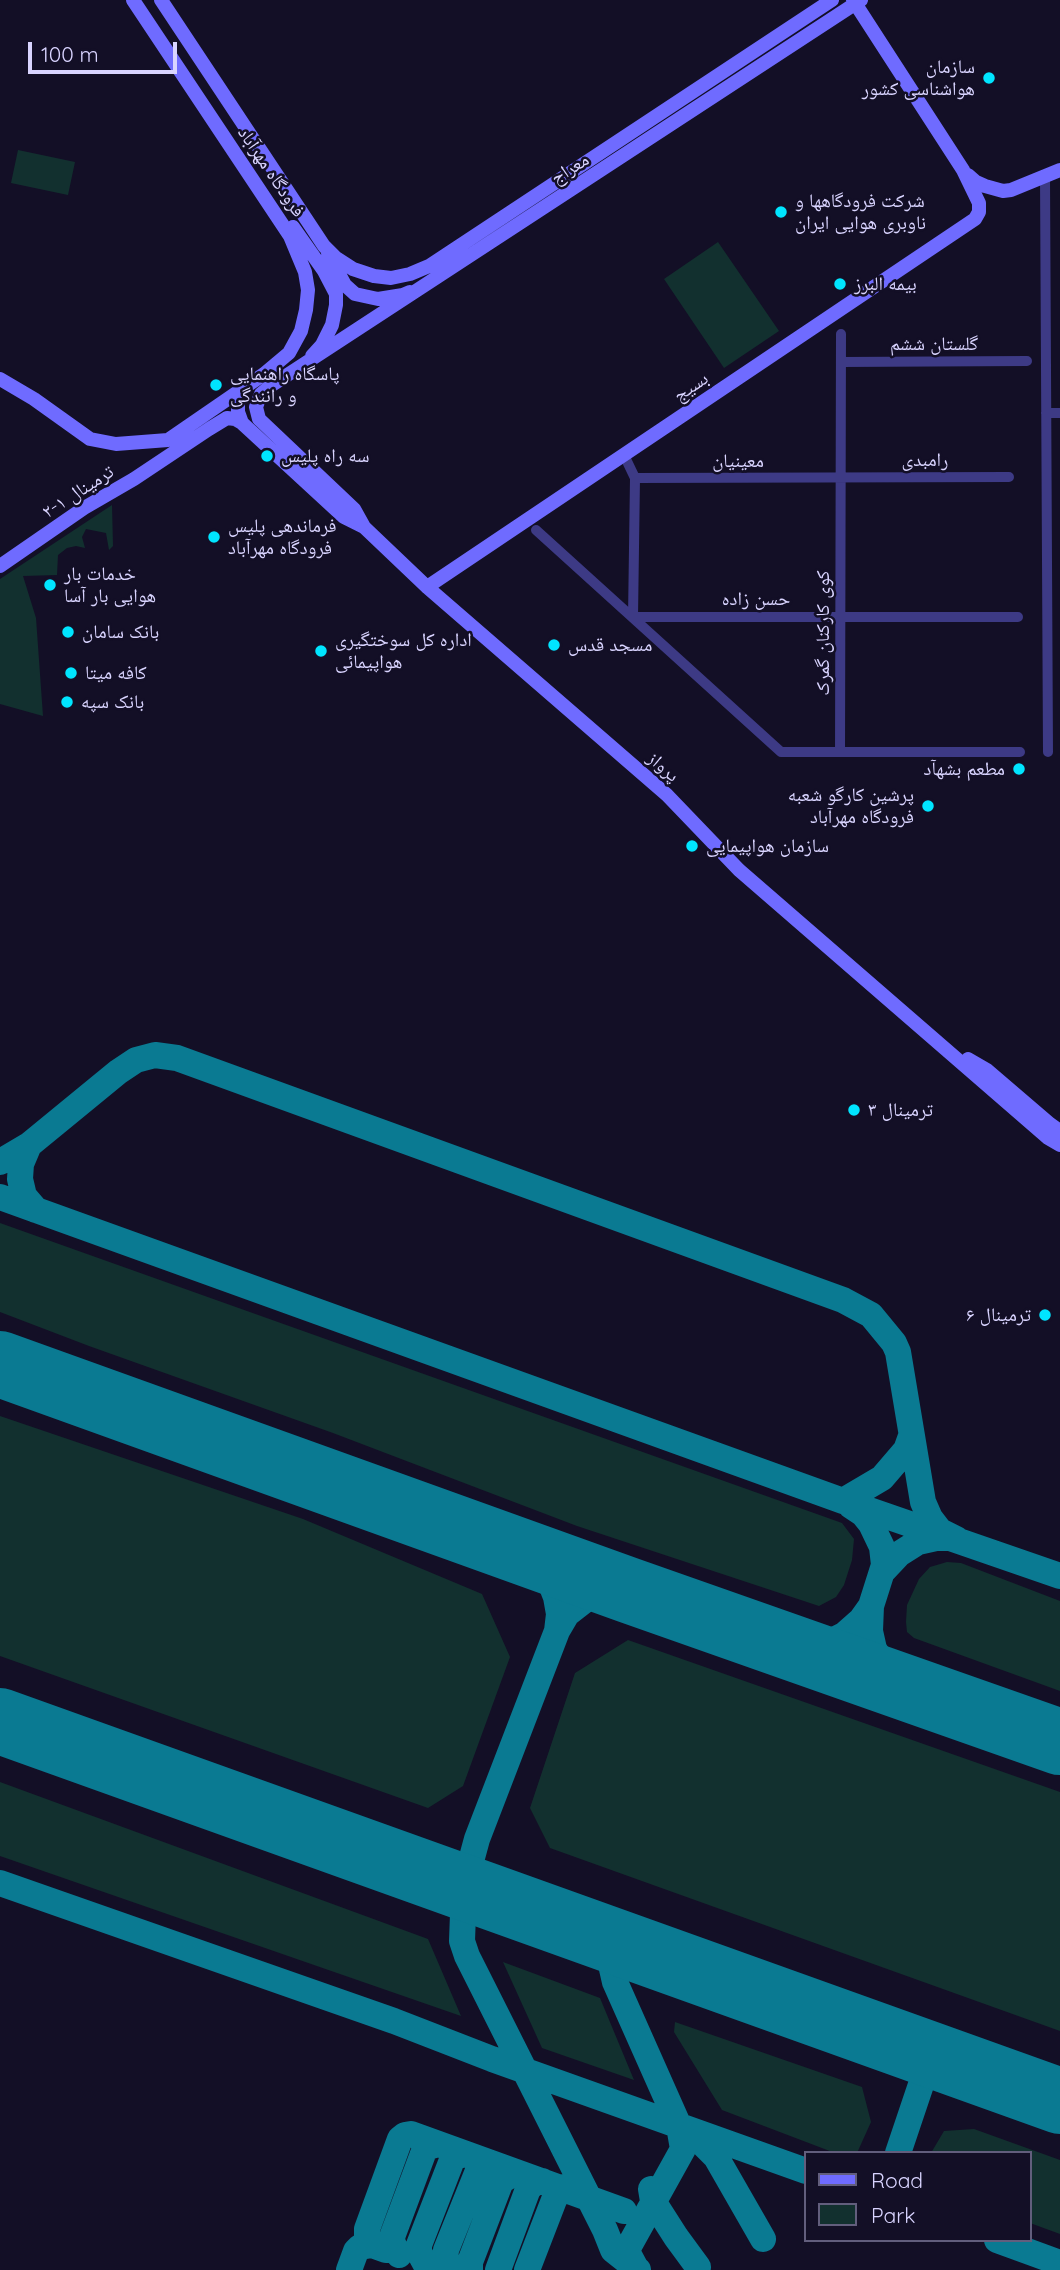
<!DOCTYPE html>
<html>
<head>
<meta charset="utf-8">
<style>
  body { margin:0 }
  #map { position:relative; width:1060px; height:2270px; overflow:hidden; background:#130f26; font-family:Quicksand,sans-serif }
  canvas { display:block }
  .legend { position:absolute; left:804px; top:2151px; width:228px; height:91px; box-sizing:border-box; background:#130f26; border:2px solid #625e7d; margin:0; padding:9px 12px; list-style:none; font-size:21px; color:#d9d4ff }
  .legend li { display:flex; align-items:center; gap:14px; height:35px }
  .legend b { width:35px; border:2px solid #625e7d }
  .scale { position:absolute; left:28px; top:42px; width:149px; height:32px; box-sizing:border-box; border:4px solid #d9d4ff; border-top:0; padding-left:9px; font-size:21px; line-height:24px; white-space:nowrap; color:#d9d4ff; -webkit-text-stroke:5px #130f26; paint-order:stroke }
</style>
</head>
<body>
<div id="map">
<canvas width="1060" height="2270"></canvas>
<ul class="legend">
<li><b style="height:9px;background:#6f6bff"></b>Road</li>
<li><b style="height:19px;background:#12302f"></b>Park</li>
</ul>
<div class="scale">100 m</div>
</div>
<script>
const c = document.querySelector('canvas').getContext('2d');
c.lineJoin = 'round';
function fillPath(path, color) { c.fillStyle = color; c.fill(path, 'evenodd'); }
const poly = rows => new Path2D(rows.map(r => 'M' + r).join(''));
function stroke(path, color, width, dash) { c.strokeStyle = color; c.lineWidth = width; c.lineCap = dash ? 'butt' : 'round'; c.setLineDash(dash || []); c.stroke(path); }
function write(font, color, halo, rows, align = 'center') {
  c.font = font + ' Quicksand,"Noto Naskh Arabic",sans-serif'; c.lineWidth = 5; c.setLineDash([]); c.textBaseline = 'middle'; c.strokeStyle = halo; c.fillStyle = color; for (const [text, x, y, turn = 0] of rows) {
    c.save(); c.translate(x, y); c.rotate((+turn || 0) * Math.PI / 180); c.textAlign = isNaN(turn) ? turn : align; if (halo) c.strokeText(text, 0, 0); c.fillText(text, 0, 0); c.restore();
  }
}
fillPath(poly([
  [18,150,75,162,68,195,11,183],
  [718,242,779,331,724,368,664,279],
  [112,505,113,546,109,550,106,533,86,529,82,537,85,548,76,546,67,548,58,555,57,575,23,576,36,618,43,716,0,704,0,579],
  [0,1223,842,1523,854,1539,852,1560,844,1585,836,1597,819,1606,577,1526,333,1433,89,1346,0,1312],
  [0,1416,303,1519,482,1594,510,1657,463,1786,428,1808,0,1656],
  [947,1562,961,1563,1060,1601,1060,1691,914,1638,907,1632,906,1622,907,1605,919,1579,930,1567],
  [628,1640,1060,1792,1060,2031,550,1848,530,1808,575,1673],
  [0,1782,428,1939,461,2016,0,1856],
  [503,1962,600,1998,634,2080,542,2048],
  [675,2022,862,2087,871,2122,857,2153,835,2153,722,2110,674,2032],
  [974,2129,1060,2160,1060,2234,1030,2223,1030,2153,931,2153,944,2131]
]), '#12302f');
stroke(poly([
  [29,1145,21,1164,20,1179,24,1196,36,1210],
  [0,1162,29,1145,118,1072,136,1060,155,1055,177,1058,843,1300,871,1315,894,1343,898,1352,923,1502,930,1518,940,1531,956,1539],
  [0,1197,843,1501,1060,1576],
  [843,1501,882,1478,906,1450,911,1436],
  [526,1553,538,1564,549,1579,556,1597,559,1614,557,1631],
  [883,1571,899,1554,918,1542,936,1538,946,1538],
  [628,1590,605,1592,585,1600,567,1614,557,1631,477,1839,464,1887,462,1941,467,1956,605,2230,613,2250,638,2270],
  [871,1606,870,1631,874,1649,890,1675,905,1686],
  [792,1647,830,1642,844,1635,861,1620,871,1606,884,1565,882,1547,871,1524,863,1514,851,1506],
  [0,1883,394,2021,492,2059,806,2171],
  [605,1938,615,1982,679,2126,683,2149,628,2248,629,2255,637,2270],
  [694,2135,716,2157,763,2239],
  [898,2153,931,2055],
  [651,2189,653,2201,676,2237,698,2267],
  [997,2240,1060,2263],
  [372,2245,367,2236,367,2229,400,2139,405,2135,411,2134,624,2211],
  [399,2255,393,2244,392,2237,424,2151,428,2147,438,2144],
  [426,2265,419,2252,419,2245,452,2160,457,2156,466,2154],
  [349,2270,356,2251,360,2247,372,2245,386,2250],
  [449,2270,445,2262,446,2250,479,2168,493,2164],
  [470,2270,470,2262,501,2181,516,2172],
  [498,2270,528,2189,533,2184,542,2181],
  [527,2270,559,2187]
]), '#0a7a92', 26);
stroke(poly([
  [0,1364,628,1590,1060,1742],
  [0,1721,1060,2101]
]), '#0a7a92', 66);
stroke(poly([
  [1045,177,1048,752],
  [841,362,1027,361],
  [1046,413,1060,413],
  [624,455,635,478,633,617,1018,617],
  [635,478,1009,477],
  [536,530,781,752,1020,752],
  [840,752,841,334]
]), '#3d3a85', 10);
stroke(poly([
  [161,0,324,246,336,258,353,269,374,276,391,278,410,274,429,266,832,0],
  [861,0,272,385,261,394,256,407,259,419,354,509,364,527,427,587,667,795,739,870,1048,1138,1060,1145],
  [968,175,976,182,985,186,1003,191,1011,190,1060,170],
  [293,227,324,271,336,294,336,305,332,325,322,345,312,356],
  [328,253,345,285,355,294,378,299,403,295,410,292],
  [0,379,34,399,90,439,116,444,168,440,264,374,289,353,301,331,306,310,308,290,305,272,290,236,133,0],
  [243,388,238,402,238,412,242,423,344,517,364,527],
  [0,566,84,508,134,479,209,429,227,418,235,419,242,423],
  [427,587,975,219,979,212,979,203,963,170,853,0],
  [968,1059,987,1070,1050,1124,1060,1131]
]), '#6f6bff', 14);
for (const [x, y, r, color] of [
  [989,78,7,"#00e5ff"],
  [781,212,7,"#00e5ff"],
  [840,284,7,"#00e5ff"],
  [216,385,7,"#00e5ff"],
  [267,456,7,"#00e5ff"],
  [214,537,7,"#00e5ff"],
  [50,585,7,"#00e5ff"],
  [68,632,7,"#00e5ff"],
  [554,645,7,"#00e5ff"],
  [321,651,7,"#00e5ff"],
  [71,673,7,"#00e5ff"],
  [67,702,7,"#00e5ff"],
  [1019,769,7,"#00e5ff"],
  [928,806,7,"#00e5ff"],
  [692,846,7,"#00e5ff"],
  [854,1110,7,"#00e5ff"],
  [1045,1315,7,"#00e5ff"]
]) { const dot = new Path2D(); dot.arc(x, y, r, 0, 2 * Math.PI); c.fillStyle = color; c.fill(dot); stroke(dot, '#130f26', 2.5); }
write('19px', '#d9d4ff', '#130f26', [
  ["سازمان",975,67,"right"],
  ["هواشناسی کشور",975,89,"right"],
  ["شرکت فرودگاهها و",795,201],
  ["ناوبری هوایی ایران",795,223],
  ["بیمه البرز",854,284],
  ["پاسگاه راهنمایی",230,374],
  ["و رانندگی",230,396],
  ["سه راه پلیس",281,456],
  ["فرماندهی پلیس",228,526],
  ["فرودگاه مهرآباد",228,548],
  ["خدمات بار",64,574],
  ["هوایی بار آسا",64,596],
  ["بانک سامان",82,632],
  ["اداره کل سوختگیری",335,640],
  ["هواپیمائی",335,662],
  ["مسجد قدس",568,645],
  ["کافه میتا",85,673],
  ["بانک سپه",81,702],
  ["مطعم بشهآد",1005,769,"right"],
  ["پرشین کارگو شعبه",914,795,"right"],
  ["فرودگاه مهرآباد",914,817,"right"],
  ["سازمان هواپیمایی",706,846],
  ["ترمینال ۳",868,1110],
  ["ترمینال ۶",1031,1315,"right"]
], 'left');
write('19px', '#d9d4ff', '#130f26', [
  ["معراج",570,169,-33],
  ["فرودگاه مهرآباد",271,172,56],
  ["گلستان ششم",934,344],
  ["بسیج",691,387,-34],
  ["رامبدی",925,460],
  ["معینیان",738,461],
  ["ترمینال ۱-۲",78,492,-33],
  ["حسن زاده",756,599],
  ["کوی کارکنان گمرک",823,633,-90],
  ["پرواز",663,767,41]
]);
</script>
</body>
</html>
